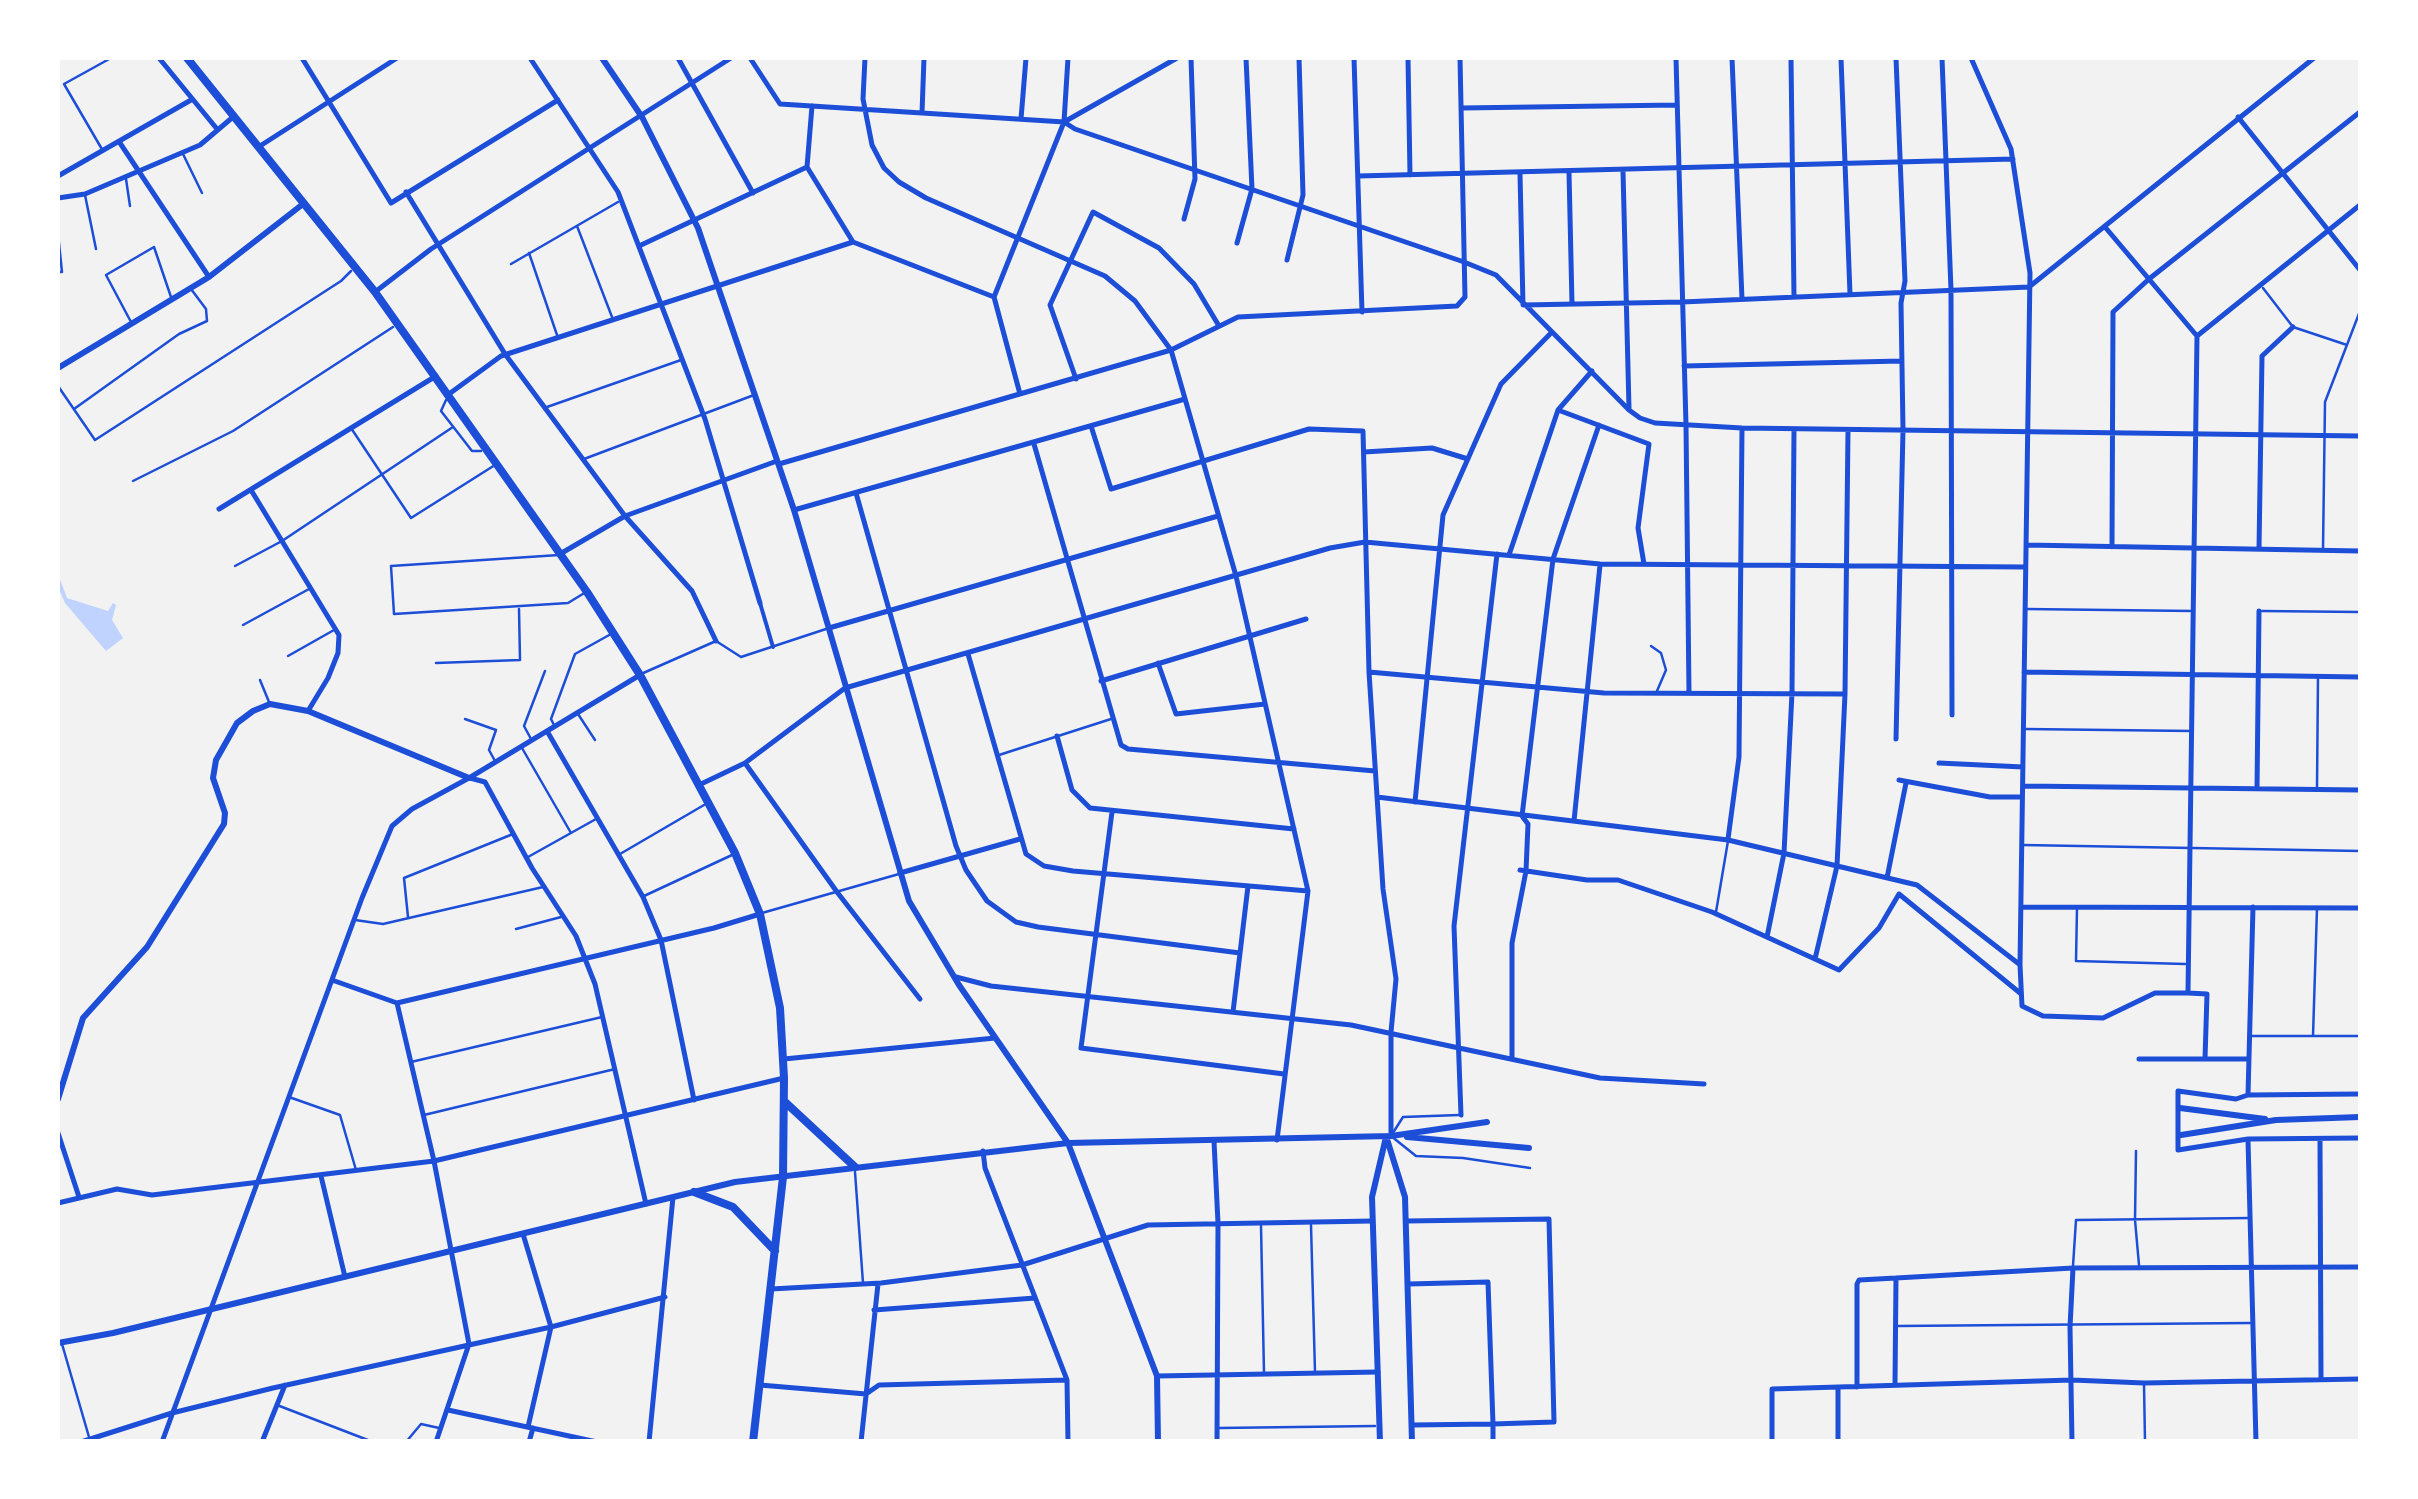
<!DOCTYPE html>
<html>
<head>
<meta charset="utf-8">
<style>
  body { margin:0 }
  #map { position:relative; width:2418px; height:1499px; overflow:hidden; background:#f2f2f2; font-family:Overpass,sans-serif }
  canvas { display:block }
  .frame { position:absolute; inset:0; border:60px solid #fff; pointer-events:none }
</style>
</head>
<body>
<div id="map">
<canvas width="2418" height="1499"></canvas>
<div class="frame"></div>
</div>
<script>
const c = document.querySelector('canvas').getContext('2d');
c.lineJoin = 'round';
function fillPath(path, color) { c.fillStyle = color; c.fill(path, 'evenodd'); }
const poly = rows => new Path2D(rows.map(r => 'M' + r).join(''));
function stroke(path, color, width, dash) { c.strokeStyle = color; c.lineWidth = width; c.lineCap = dash ? 'butt' : 'round'; c.setLineDash(dash || []); c.stroke(path); }
fillPath(poly([
  [58,574,67,598,108,611,113,603,116,605,112,620,123,638,106,651,65,603,58,587]
]), '#bfd3fe');
stroke(poly([
  [103,151,64,84,111,58],
  [183,154,202,193],
  [126,179,130,206],
  [85,195,96,249],
  [577,226,612,317],
  [58,234,62,272,58,272],
  [529,253,557,335],
  [511,264,618,202],
  [2263,288,2293,327,2347,345],
  [131,322,106,275,154,247,171,297],
  [58,386,95,440,341,281,351,271],
  [446,400,441,411,472,451,481,451],
  [547,407,681,360],
  [74,409,179,334,207,321,206,309,191,289],
  [351,428,411,518,495,465],
  [584,459,754,395],
  [133,481,233,431,393,327],
  [2323,549,2325,402,2360,311],
  [559,555,391,566,394,614,568,603,586,592],
  [235,566,282,541,453,427],
  [2026,609,2193,611],
  [2262,611,2360,612],
  [243,625,309,589],
  [1651,646,1661,653,1666,670,1657,691],
  [288,656,334,630],
  [436,663,520,660,519,609],
  [641,674,716,641,741,657,826,629],
  [260,680,269,702],
  [578,714,595,740],
  [465,719,496,730,489,750,495,761],
  [554,725,551,719,575,654,611,634],
  [2025,729,2192,731],
  [531,739,524,726,545,671],
  [522,748,571,833],
  [999,755,1111,719],
  [2317,788,2318,676],
  [2023,845,2360,851],
  [620,854,704,805],
  [528,857,596,819],
  [644,896,732,855],
  [2077,908,2076,961,2185,964],
  [1716,912,1728,841],
  [762,913,899,874],
  [408,917,404,878,513,834],
  [355,920,383,924,543,887],
  [516,929,561,917],
  [2252,1036,2360,1036],
  [2313,1036,2317,908],
  [411,1062,602,1017],
  [289,1097,340,1115,356,1170],
  [424,1115,615,1069],
  [1459,1115,1403,1117,1391,1136,1416,1156,1463,1158,1530,1168],
  [2136,1151,2135,1220,2139,1265],
  [855,1172,863,1283],
  [1311,1225,1315,1372],
  [1261,1226,1264,1373],
  [2073,1266,2076,1220,2250,1218],
  [1898,1326,2250,1323],
  [62,1344,89,1437],
  [2144,1384,2145,1442],
  [277,1405,373,1442],
  [1219,1428,1375,1426],
  [406,1442,421,1424,439,1428]
]), '#1d4ed8', 2.5);
stroke(poly([
  [760,603,773,647]
]), '#1d4ed8', 4);
stroke(poly([
  [159,58,217,129],
  [302,58,391,203,558,100],
  [530,58,618,192,705,419,760,603],
  [678,58,753,193],
  [750,58,780,104,1064,122,1075,129,1464,262,1496,275,1629,410,1640,418,1655,423,1742,428,2360,436],
  [865,58,863,99,872,145,884,168,899,182,926,198,1105,276,1135,301,1171,350,1236,576,1308,891,1277,1140],
  [1354,58,1362,312],
  [1408,58,1410,175],
  [1676,58,1686,425,1689,693],
  [1732,58,1742,299],
  [1791,58,1794,297],
  [1841,58,1850,294],
  [1896,58,1905,281,1901,303,1903,430,1896,739],
  [1942,58,1951,290,1952,715],
  [1971,58,2011,149,2030,273,2020,965,2022,1006,2043,1016,2103,1018,2155,993,2188,993,2197,336,2105,227],
  [812,106,807,167,853,242],
  [1461,108,1677,105],
  [922,113,924,58],
  [2238,117,2360,270],
  [1021,119,1026,58],
  [1064,122,1068,58],
  [120,143,209,277],
  [260,146,397,58],
  [1623,171,1629,408],
  [1569,172,1572,304],
  [1520,174,1523,305,1682,302,2029,287],
  [58,176,191,100],
  [1358,176,2013,159],
  [406,192,505,354,625,516,692,591,716,641],
  [58,198,85,194,200,145,233,117],
  [1184,219,1195,179,1191,58],
  [1237,243,1252,189,1246,58],
  [639,246,807,167],
  [1287,260,1303,195,1299,58],
  [2029,287,2314,58],
  [375,292,431,249,731,58],
  [994,297,1020,394],
  [2197,336,2360,205],
  [1684,366,1901,361],
  [1076,379,1050,305,1093,212,1159,248,1194,284,1219,326],
  [449,394,501,356,853,242,994,297,1064,122,1177,58],
  [1558,410,1649,444,1638,528,1644,564],
  [1091,426,1111,489,1309,429,1363,431,1369,672,1383,889,1396,979,1391,1032,1391,1136],
  [1034,444,1121,745,1128,749,1375,771],
  [1364,452,1432,448,1468,459],
  [779,464,1171,350,1238,317,1457,306,1465,297,1460,58],
  [251,490,339,635,338,653,328,678,308,711],
  [856,493,956,846,966,870,987,901,1016,922,1038,927,1240,953],
  [219,509,436,376],
  [794,510,1185,399],
  [2026,545,2360,551],
  [2112,547,2113,312,2149,279,2360,112],
  [2259,549,2262,356,2293,327],
  [560,554,625,516,777,461],
  [1509,555,1558,410,1592,371],
  [829,628,1218,516],
  [968,654,1026,854,1044,866,1073,871,1308,891],
  [1158,663,1176,714,1265,704],
  [1369,672,1604,693,1845,694],
  [2024,672,2360,677],
  [1101,681,1306,619],
  [547,731,643,897,661,940,694,1100],
  [1057,736,1072,790,1090,808,1294,829],
  [745,763,837,892,920,999],
  [1939,763,2023,767],
  [470,778,485,782,532,868,576,936,595,984,646,1204],
  [1899,780,1990,797,2022,797],
  [701,784,745,763,845,688,1330,548,1365,542,1600,564,2025,567],
  [2024,786,2360,790],
  [2257,789,2259,611],
  [1377,797,1728,840,1917,885,2019,964],
  [1415,802,1443,515,1501,384,1552,332],
  [1112,812,1081,1048,1284,1074],
  [1574,821,1600,565],
  [1728,839,1739,757,1742,428],
  [1520,870,1587,880,1618,880,1712,912,1839,970,1879,928,1899,894,2020,993],
  [900,873,1020,839],
  [1887,878,1906,783],
  [2021,907,2360,908],
  [2253,907,2248,1095,2360,1094],
  [1767,937,1784,853,1792,693,1794,429],
  [1815,959,1837,866,1845,694,1848,430],
  [956,977,991,986,1351,1025,1600,1078,1704,1084],
  [332,980,397,1003,434,1161,469,1344,436,1442],
  [2188,993,2207,994,2205,1059],
  [397,1003,714,928,760,914],
  [1233,1012,1248,886],
  [1512,1058,1512,943,1526,871,1528,824,1522,816,1553,559,1599,425],
  [784,1059,995,1038],
  [2139,1059,2248,1059],
  [2248,1095,2236,1099,2178,1091,2178,1150,2248,1139,2360,1138],
  [1461,1115,1454,926,1497,554],
  [58,1133,79,1197],
  [2320,1139,2321,1379],
  [2248,1140,2256,1442],
  [1214,1141,1218,1223,1217,1442],
  [983,1151,985,1168,1067,1380,1068,1442],
  [321,1176,345,1277],
  [58,1203,117,1189,152,1195,434,1161,784,1078],
  [1406,1221,1549,1219,1554,1422,1493,1424,1493,1442],
  [523,1234,551,1327,528,1427],
  [1408,1284,1488,1282,1493,1424,1412,1425],
  [771,1289,881,1283,1022,1265,1148,1225,1372,1221],
  [874,1310,1035,1298],
  [1157,1376,1378,1372],
  [1895,1384,1896,1278,2073,1268,2360,1267],
  [760,1385,866,1394,879,1385,1067,1380],
  [1857,1387,1857,1284,1859,1280,1896,1278],
  [1838,1390,1838,1442],
  [448,1410,597,1442],
  [81,1442,172,1413,273,1388,551,1327,665,1297],
  [162,1442,362,898,392,826,412,809,469,778,640,675],
  [262,1442,285,1385],
  [529,1442,533,1428],
  [649,1442,673,1197],
  [861,1442,878,1284],
  [1772,1442,1772,1389,2072,1380,2144,1383,2360,1379],
  [2072,1442,2070,1327,2073,1268]
]), '#1d4ed8', 5);
stroke(poly([
  [602,58,642,117,698,228,794,510,909,901,959,985,1068,1143,1157,1376,1158,1442],
  [58,368,209,277,303,204],
  [58,1099,83,1018,147,947,224,824,225,813,213,778,216,760,237,723,253,711,270,704,308,711,469,778]
]), '#1d4ed8', 6);
stroke(poly([
  [2180,1108,2265,1119],
  [2181,1135,2276,1120,2360,1117],
  [1386,1136,1405,1197,1412,1442],
  [1407,1137,1529,1148],
  [58,1343,113,1333,735,1182,1068,1143,1391,1136,1487,1122],
  [1380,1442,1372,1197,1386,1137]
]), '#1d4ed8', 6);
stroke(poly([
  [187,58,375,292,587,592,640,675,735,853,760,914,780,1008,784,1078,783,1177,753,1442],
  [785,1102,855,1167],
  [694,1192,733,1207,775,1251]
]), '#1d4ed8', 8);
</script>
</body>
</html>
